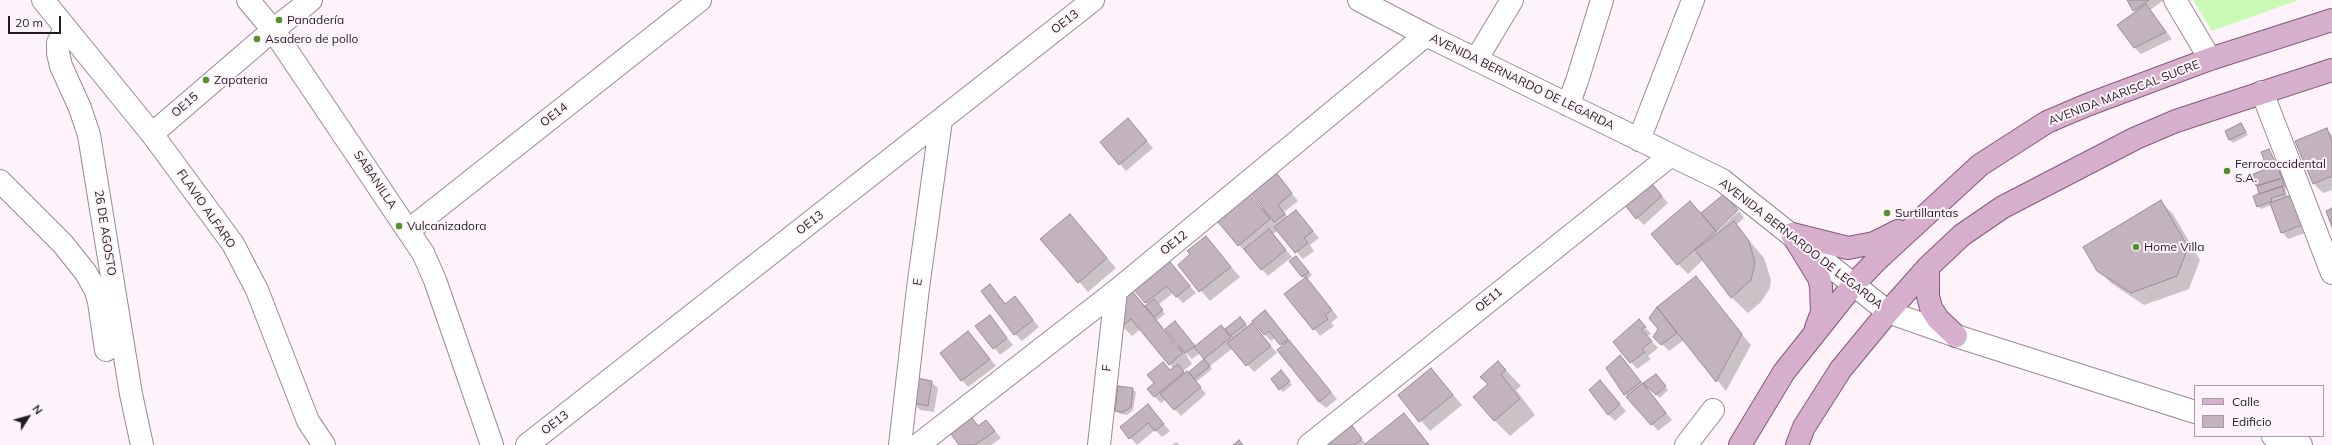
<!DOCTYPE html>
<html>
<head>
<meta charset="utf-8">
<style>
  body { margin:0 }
  #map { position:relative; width:2332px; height:445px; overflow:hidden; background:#fef3fa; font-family:Mulish,sans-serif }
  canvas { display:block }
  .legend { position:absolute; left:2194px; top:385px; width:130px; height:52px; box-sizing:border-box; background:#fef3fa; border:1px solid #a69da3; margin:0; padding:5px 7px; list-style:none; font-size:12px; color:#221c20 }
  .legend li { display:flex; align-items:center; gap:8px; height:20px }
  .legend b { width:20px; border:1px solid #a69da3 }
  .north { position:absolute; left:8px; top:397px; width:40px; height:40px; -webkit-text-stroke:3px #fef3fa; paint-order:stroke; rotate:53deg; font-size:11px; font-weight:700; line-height:16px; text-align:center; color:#221c20 }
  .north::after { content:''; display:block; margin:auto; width:14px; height:18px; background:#221c20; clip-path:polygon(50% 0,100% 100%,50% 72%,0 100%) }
  .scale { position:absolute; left:8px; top:16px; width:53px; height:18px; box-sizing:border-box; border:2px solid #221c20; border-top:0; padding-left:5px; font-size:12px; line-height:14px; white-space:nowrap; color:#221c20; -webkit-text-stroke:3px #fef3fa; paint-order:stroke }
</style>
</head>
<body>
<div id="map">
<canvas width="2332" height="445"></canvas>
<ul class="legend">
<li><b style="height:5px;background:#d6afcc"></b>Calle</li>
<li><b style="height:11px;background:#c3b3be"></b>Edificio</li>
</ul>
<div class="north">N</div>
<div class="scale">20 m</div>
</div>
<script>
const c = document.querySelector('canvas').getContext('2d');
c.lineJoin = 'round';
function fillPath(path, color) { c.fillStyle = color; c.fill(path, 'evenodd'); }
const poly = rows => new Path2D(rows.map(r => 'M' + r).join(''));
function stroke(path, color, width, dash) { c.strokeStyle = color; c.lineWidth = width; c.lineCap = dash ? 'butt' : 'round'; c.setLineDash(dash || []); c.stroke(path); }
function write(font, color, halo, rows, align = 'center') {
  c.font = font + ' Mulish,sans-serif'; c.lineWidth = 4; c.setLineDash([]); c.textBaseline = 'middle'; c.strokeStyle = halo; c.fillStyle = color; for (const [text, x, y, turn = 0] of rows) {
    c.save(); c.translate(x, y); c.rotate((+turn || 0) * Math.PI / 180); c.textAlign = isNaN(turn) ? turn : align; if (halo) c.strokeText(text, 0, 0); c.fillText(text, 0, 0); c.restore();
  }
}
fillPath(poly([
  [2193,0,2299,0,2212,31]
]), '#caf9b5');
fillPath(poly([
  [2128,0,2164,0,2150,10,2172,39,2141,54,2134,47,2136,12],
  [1128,119,1153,148,1126,171,1120,164],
  [2241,124,2248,135,2233,143,2230,140],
  [2326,129,2332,135,2332,190,2323,193,2313,183],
  [2269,151,2280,169,2287,189,2285,190,2288,198,2308,232,2288,239,2282,232,2272,205,2261,209,2258,206,2261,195,2254,174,2269,169],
  [1271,167,1298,201,1284,212,1288,217,1296,211,1319,238,1310,245,1314,251,1303,259,1278,230,1273,234,1292,257,1268,276,1239,245,1245,191,1262,209,1263,207],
  [1654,187,1668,203,1644,225,1637,218],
  [1724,195,1738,210,1715,230,1717,231,1739,211,1744,218,1736,225,1764,258,1771,280,1770,288,1761,302,1748,313,1732,298,1703,260,1688,274,1678,264,1690,202,1702,214],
  [2160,201,2173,214,2200,260,2189,289,2144,305,2111,283,2098,270],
  [1070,215,1116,268,1088,292,1042,239],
  [1206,238,1240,277,1210,301,1179,265],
  [1296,257,1312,275,1307,279,1338,317,1331,323,1334,326,1320,336,1286,294,1305,279,1291,262],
  [1166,258,1196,293,1183,303,1173,293,1158,305,1165,314,1157,320,1178,347,1175,322,1196,347,1225,330,1240,318,1248,327,1252,324,1277,353,1254,372,1233,348,1210,366,1212,369,1196,382,1206,394,1181,416,1166,399,1161,403,1154,396,1174,369,1141,329,1132,336,1123,327,1129,288,1146,307,1148,305,1132,286],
  [1184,351,1192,359,1200,353,1205,360,1190,372,1193,379,1183,371,1192,364],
  [1696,278,1751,345,1726,391,1684,340,1669,351,1655,337,1659,329,1650,318,1658,308],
  [990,285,1006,304,1015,298,1039,327,1022,341,1015,334],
  [1265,311,1337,399,1326,408,1319,402,1283,346,1276,337,1271,341,1264,334],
  [989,316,1013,345,1000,355,977,326],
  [1639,321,1651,334,1647,336,1658,348,1648,356,1651,359,1637,369,1615,342],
  [968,332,996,366,968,387,962,380],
  [1498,362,1521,386,1516,390,1535,415,1510,436,1494,420,1489,385],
  [1626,363,1672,420,1658,431,1625,394],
  [1431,369,1462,405,1430,431,1399,395],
  [1284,375,1292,385,1283,392,1280,389],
  [1659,379,1668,390,1660,398,1644,383],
  [931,382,938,388,934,412,920,410,914,403],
  [1606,388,1626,411,1615,421,1608,414],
  [1132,389,1136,392,1133,410,1127,415,1120,414,1116,411],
  [1148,406,1170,431,1162,437,1155,430,1137,445,1121,428],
  [1404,414,1430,445,1324,445,1350,425,1366,444],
  [969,415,979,426,986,421,1001,438,991,445,960,445],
  [1176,442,1180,445,1172,445]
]), '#0003');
const building = poly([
  [2127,0,2149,0,2133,11,2127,0],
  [2146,4,2166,32,2134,48,2117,25,2146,4],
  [1128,118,1147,141,1119,165,1100,142,1128,118],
  [2241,123,2246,132,2229,140,2225,131,2241,123],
  [2327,128,2332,142,2332,176,2313,184,2295,141,2327,128],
  [2269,149,2276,164,2267,168,2261,152,2269,149],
  [2277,165,2282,178,2256,186,2253,174,2277,165],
  [1271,166,1292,193,1278,205,1285,214,1274,222,1245,186,1271,166],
  [2282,178,2284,186,2259,194,2257,186,2282,178],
  [1648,179,1662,196,1636,219,1620,199,1648,179],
  [2282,186,2285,194,2271,198,2272,201,2257,207,2253,196,2282,186],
  [1245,189,1270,219,1238,246,1213,216,1245,189],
  [1724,194,1738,210,1716,231,1701,213,1724,194],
  [2291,195,2302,225,2281,233,2270,203,2291,195],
  [2161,200,2188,247,2177,276,2131,293,2097,271,2083,247,2161,200],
  [1690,201,1716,231,1677,265,1651,234,1690,201],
  [2332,208,2332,227,2326,211,2332,208],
  [1296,210,1313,231,1304,238,1308,243,1295,253,1274,227,1296,210],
  [1070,214,1107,258,1078,283,1040,239,1070,214],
  [1734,221,1749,241,1755,263,1751,280,1731,298,1695,250,1734,221],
  [1269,229,1286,250,1261,270,1244,249,1269,229],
  [1206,236,1231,267,1199,292,1178,265,1190,254,1187,251,1206,236],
  [1296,256,1309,272,1302,277,1289,261,1296,256],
  [1166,257,1190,286,1176,297,1167,286,1145,303,1131,286,1166,257],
  [1696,276,1742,334,1716,382,1657,307,1696,276],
  [1306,277,1332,310,1325,315,1328,319,1313,330,1284,294,1306,277],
  [990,284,1005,304,1015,296,1033,320,1014,335,981,291,990,284],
  [1128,286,1183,353,1169,365,1131,319,1122,327,1128,286],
  [1154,299,1163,310,1154,317,1145,306,1154,299],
  [1657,307,1677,333,1661,345,1653,337,1658,329,1649,318,1657,307],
  [1265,310,1288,339,1280,345,1269,331,1264,335,1252,321,1265,310],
  [990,315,1007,338,993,349,975,326,990,315],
  [1240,317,1246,324,1230,336,1225,329,1240,317],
  [1639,319,1646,327,1641,329,1652,341,1642,349,1645,352,1630,363,1613,342,1639,319],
  [1175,321,1195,346,1185,353,1165,329,1175,321],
  [1252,323,1271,346,1246,366,1227,343,1252,323],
  [1221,325,1231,337,1204,359,1194,347,1221,325],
  [968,331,990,359,961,381,940,353,968,331],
  [1289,340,1331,392,1319,402,1277,350,1289,340],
  [1620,355,1641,382,1624,395,1606,368,1620,355],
  [1204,359,1210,366,1194,379,1189,372,1204,359],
  [1498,361,1506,370,1501,374,1520,399,1494,421,1473,397,1488,384,1480,377,1498,361],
  [1163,362,1170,370,1178,364,1184,372,1154,397,1147,389,1154,383,1147,375,1163,362],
  [1431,368,1453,395,1419,422,1398,395,1431,368],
  [1281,370,1290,381,1279,390,1271,379,1281,370],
  [1187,371,1201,387,1174,410,1160,394,1187,371],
  [1656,374,1666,386,1656,395,1643,383,1656,374],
  [917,378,932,381,928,406,913,403,917,378],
  [1600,380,1620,404,1608,415,1589,390,1600,380],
  [1643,383,1666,413,1651,425,1626,397,1643,383],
  [1118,386,1133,388,1131,407,1123,412,1115,411,1118,386],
  [1148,404,1164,424,1155,431,1148,423,1129,439,1120,427,1148,404],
  [1404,413,1429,445,1366,445,1365,444,1404,413],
  [969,414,978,426,986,420,995,431,975,445,959,445,948,430,969,414],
  [1350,423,1362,439,1355,445,1323,445,1350,423],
  [1239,440,1243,445,1233,445,1239,440]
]);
fillPath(building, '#c3b3be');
stroke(building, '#9b8c96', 1);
const minor = poly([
  [43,0,152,134,233,244,257,290,308,421,324,445],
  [248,0,273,30,423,253,435,280,492,445],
  [1359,0,1426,35,1722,180,1888,312,1956,336,2195,412],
  [2175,0,2210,59],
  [65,28,58,43,58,53,61,66,80,108,89,135,131,394,142,445],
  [1476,60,1512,0],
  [2262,92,2332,273],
  [1568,105,1577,81,1602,0],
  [152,134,273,30,311,0],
  [1639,140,1693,0],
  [0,181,63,244,86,273,96,291,99,302,106,350],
  [409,230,700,0],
  [2273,436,2301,445],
  [527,445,1093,0],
  [900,445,918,288,941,120],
  [918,445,1116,291,1426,35],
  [1099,445,1116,291],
  [1309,445,1670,156],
  [1686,445,1713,410]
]);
const major = poly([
  [1792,234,1848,248,1874,243,1898,231],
  [1792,234,1819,278,1821,286,1822,312,1816,328],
  [1928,267,1928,296,1931,308,1938,319,1956,336],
  [1740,445,1784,372,1854,284,1876,261,1980,165,2047,122,2087,105,2210,59,2332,20],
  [1797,445,1804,427,1841,369,1888,312,1928,267,1962,235,2003,207,2136,138,2176,121,2332,70]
]);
stroke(minor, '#998a95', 24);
stroke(major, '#85597a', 24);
stroke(minor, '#fff', 22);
stroke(major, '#d6afcc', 22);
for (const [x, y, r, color] of [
  [279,20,4,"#529030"],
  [257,39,4,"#529030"],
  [206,80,4,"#529030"],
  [2227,171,4,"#529030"],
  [1887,213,4,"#529030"],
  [399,226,4,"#529030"],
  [2136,247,4,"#529030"]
]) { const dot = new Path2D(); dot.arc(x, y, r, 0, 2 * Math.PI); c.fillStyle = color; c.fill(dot); stroke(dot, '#fef3fa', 1.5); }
write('12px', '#221c20', '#fef3fa', [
  ["Panadería",287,20],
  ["Asadero de pollo",265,39],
  ["Zapateria",214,80],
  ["Ferrococcidental",2235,164],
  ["S.A.",2235,178],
  ["Surtillantas",1895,213],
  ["Vulcanizadora",407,226],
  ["Home Villa",2144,247]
], 'left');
write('12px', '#221c20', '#fef3fa', [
  ["OE13",1065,22,-38],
  ["AVENIDA BERNARDO DE LEGARDA",1522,82,26],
  ["AVENIDA MARISCAL SUCRE",2124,93,-21],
  ["OE15",185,105,-41],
  ["OE14",554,115,-38],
  ["SABANILLA",375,180,56],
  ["FLAVIO ALFARO",206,209,55],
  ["OE13",810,223,-38],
  ["26 DE AGOSTO",105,233,81],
  ["OE12",1174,243,-39],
  ["AVENIDA BERNARDO DE LEGARDA",1801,244,38],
  ["E",918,282,-82],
  ["OE11",1489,300,-39],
  ["F",1107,368,-84],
  ["OE13",555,423,-38]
]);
</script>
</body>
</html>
